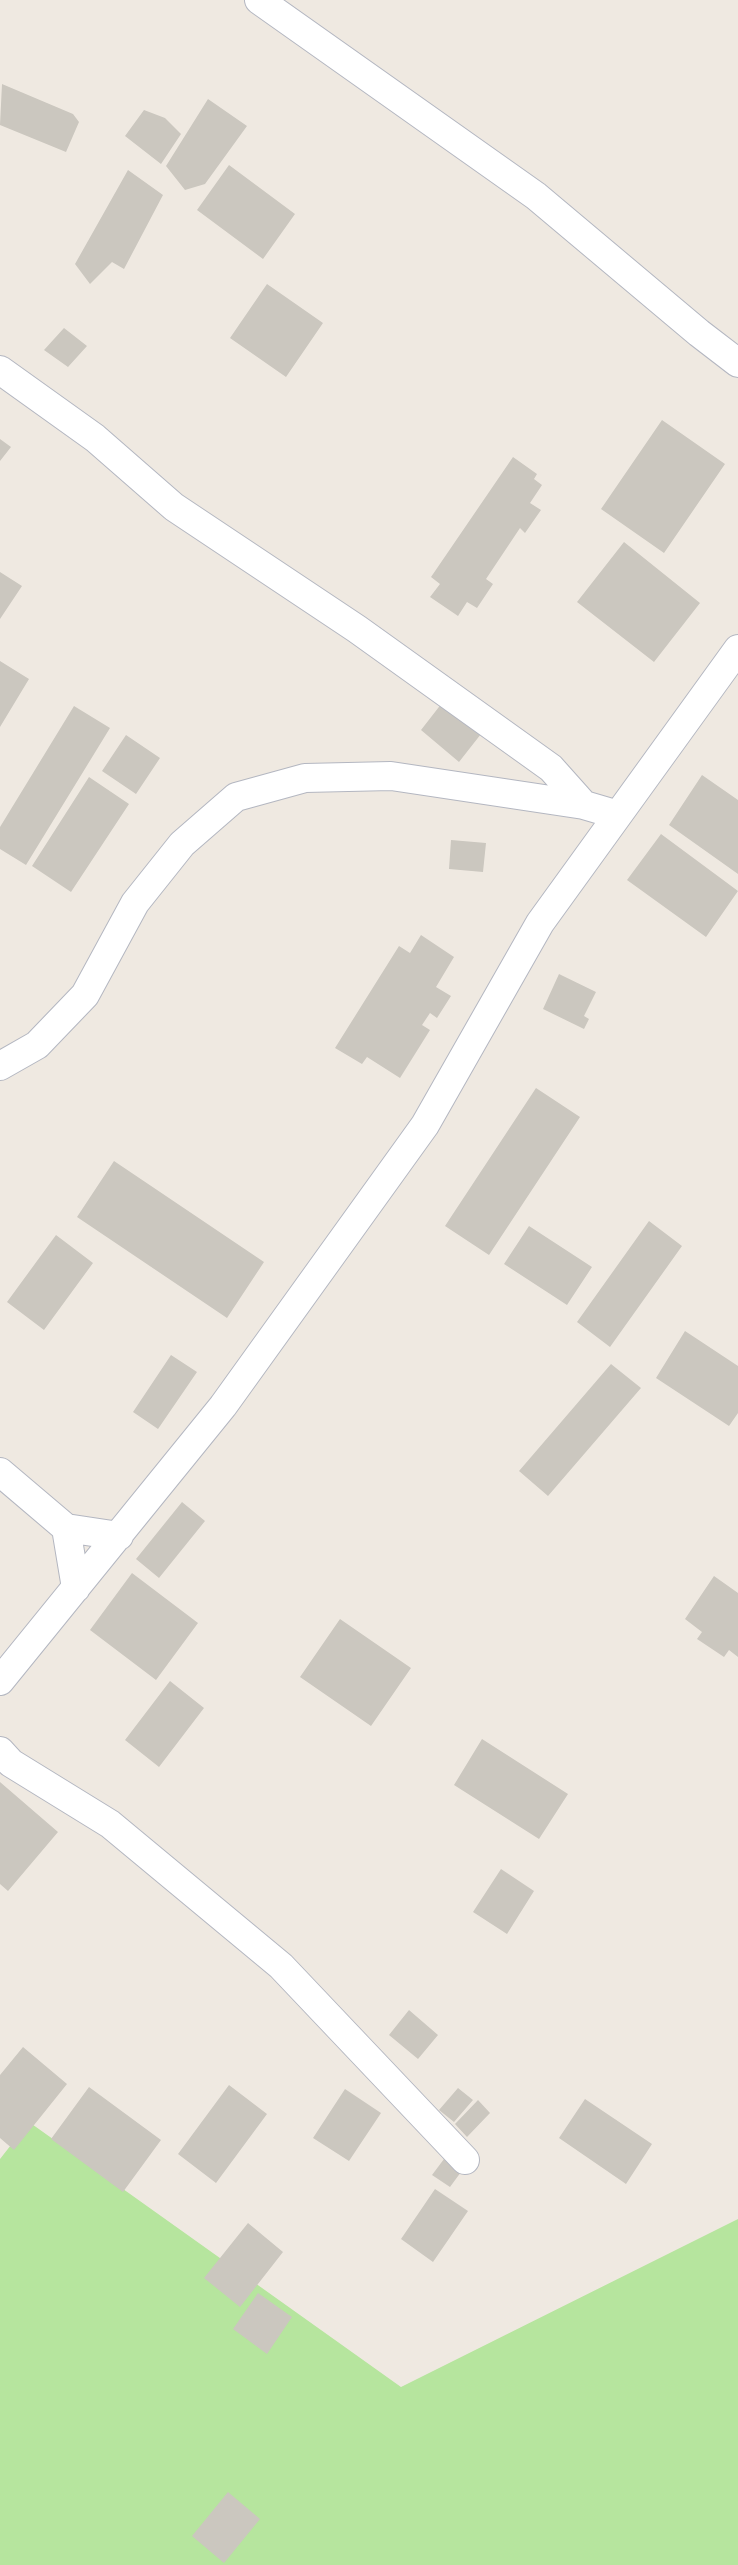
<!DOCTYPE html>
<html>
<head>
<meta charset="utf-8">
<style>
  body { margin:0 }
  canvas { display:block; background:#efe9e1 }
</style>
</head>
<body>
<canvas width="738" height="2565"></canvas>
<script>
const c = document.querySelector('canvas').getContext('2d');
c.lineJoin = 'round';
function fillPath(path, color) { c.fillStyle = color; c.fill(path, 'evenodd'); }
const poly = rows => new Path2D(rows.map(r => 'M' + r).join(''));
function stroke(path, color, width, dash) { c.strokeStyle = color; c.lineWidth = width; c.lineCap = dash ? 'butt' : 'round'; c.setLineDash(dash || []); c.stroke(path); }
fillPath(poly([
  [29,2122,401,2387,738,2219,738,2565,0,2565,0,2159]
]), '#b6e59e');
fillPath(poly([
  [2,84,73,114,79,122,66,152,0,125],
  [208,99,247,126,205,184,185,190,166,166],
  [144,110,165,118,181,134,161,164,125,136],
  [229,165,295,214,263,259,197,210],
  [128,170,163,195,124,269,112,262,90,284,75,264],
  [267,284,323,323,286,377,230,338],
  [64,328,87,346,68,367,44,350],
  [662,420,725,464,664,553,601,509],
  [0,439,11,447,0,461],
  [513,457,537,474,534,479,542,485,530,503,541,510,525,533,520,528,486,579,493,584,477,608,467,602,458,616,430,597,440,584,431,577],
  [624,542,700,603,654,662,577,602],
  [0,572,22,586,0,619],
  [0,661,29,679,0,727],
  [442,703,481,734,459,762,421,730],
  [74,706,110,728,26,865,0,849,0,827],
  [126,735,160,758,136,794,102,771],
  [702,775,738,800,738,874,669,825],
  [89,777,129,804,71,892,32,866],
  [661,834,738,891,706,937,627,880],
  [451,840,486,843,483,872,449,869],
  [421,935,454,957,436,987,451,996,437,1018,430,1013,422,1025,430,1030,400,1078,367,1057,362,1064,335,1048,399,946,410,953],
  [559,974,596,992,584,1016,589,1019,584,1029,543,1009],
  [536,1088,580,1117,489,1255,445,1226],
  [114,1161,264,1262,227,1318,77,1217],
  [649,1221,682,1246,610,1347,577,1322],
  [529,1226,592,1267,567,1305,504,1264],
  [56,1235,93,1263,44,1330,7,1302],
  [685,1331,738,1366,738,1413,729,1426,656,1378],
  [171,1355,197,1372,158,1429,133,1412],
  [611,1364,641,1388,548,1496,519,1471],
  [182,1502,205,1521,159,1578,136,1559],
  [132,1573,198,1623,156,1680,90,1630],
  [714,1576,738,1593,738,1657,729,1650,724,1657,697,1639,702,1632,685,1619],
  [340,1619,411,1668,371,1726,300,1677],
  [170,1681,204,1708,159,1767,125,1740],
  [482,1739,568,1794,539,1839,454,1785],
  [0,1782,58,1832,8,1891,0,1884],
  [501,1869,534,1891,507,1934,473,1912],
  [409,2010,438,2035,418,2059,389,2035],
  [23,2047,67,2084,14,2150,0,2138,0,2075],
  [229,2085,267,2114,216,2183,178,2154],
  [89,2087,161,2140,123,2192,51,2139],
  [458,2088,473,2100,454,2122,439,2110],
  [345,2089,381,2113,349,2161,313,2138],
  [585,2099,652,2144,626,2184,559,2138],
  [478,2100,490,2113,467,2137,455,2124],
  [444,2159,461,2172,450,2187,432,2175],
  [435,2189,468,2211,433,2262,401,2239],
  [248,2223,283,2252,240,2307,204,2278],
  [258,2293,292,2317,267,2354,233,2329],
  [228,2492,260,2519,224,2563,192,2536]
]), '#cbc7bf');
const minor = poly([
  [259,0,536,196,699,333,738,363],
  [0,370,95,438,174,507,357,629,551,768,584,805],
  [0,1066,37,1045,85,995,135,903,182,844,236,797,305,778,391,776,584,805,618,815],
  [0,1472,66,1528,119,1536],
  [66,1528,76,1588],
  [0,1681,223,1406,425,1125,540,923,738,649],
  [0,1751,11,1763,110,1824,281,1966,465,2160]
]);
stroke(minor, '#b4b7c1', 30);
stroke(minor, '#fff', 28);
</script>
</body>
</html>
